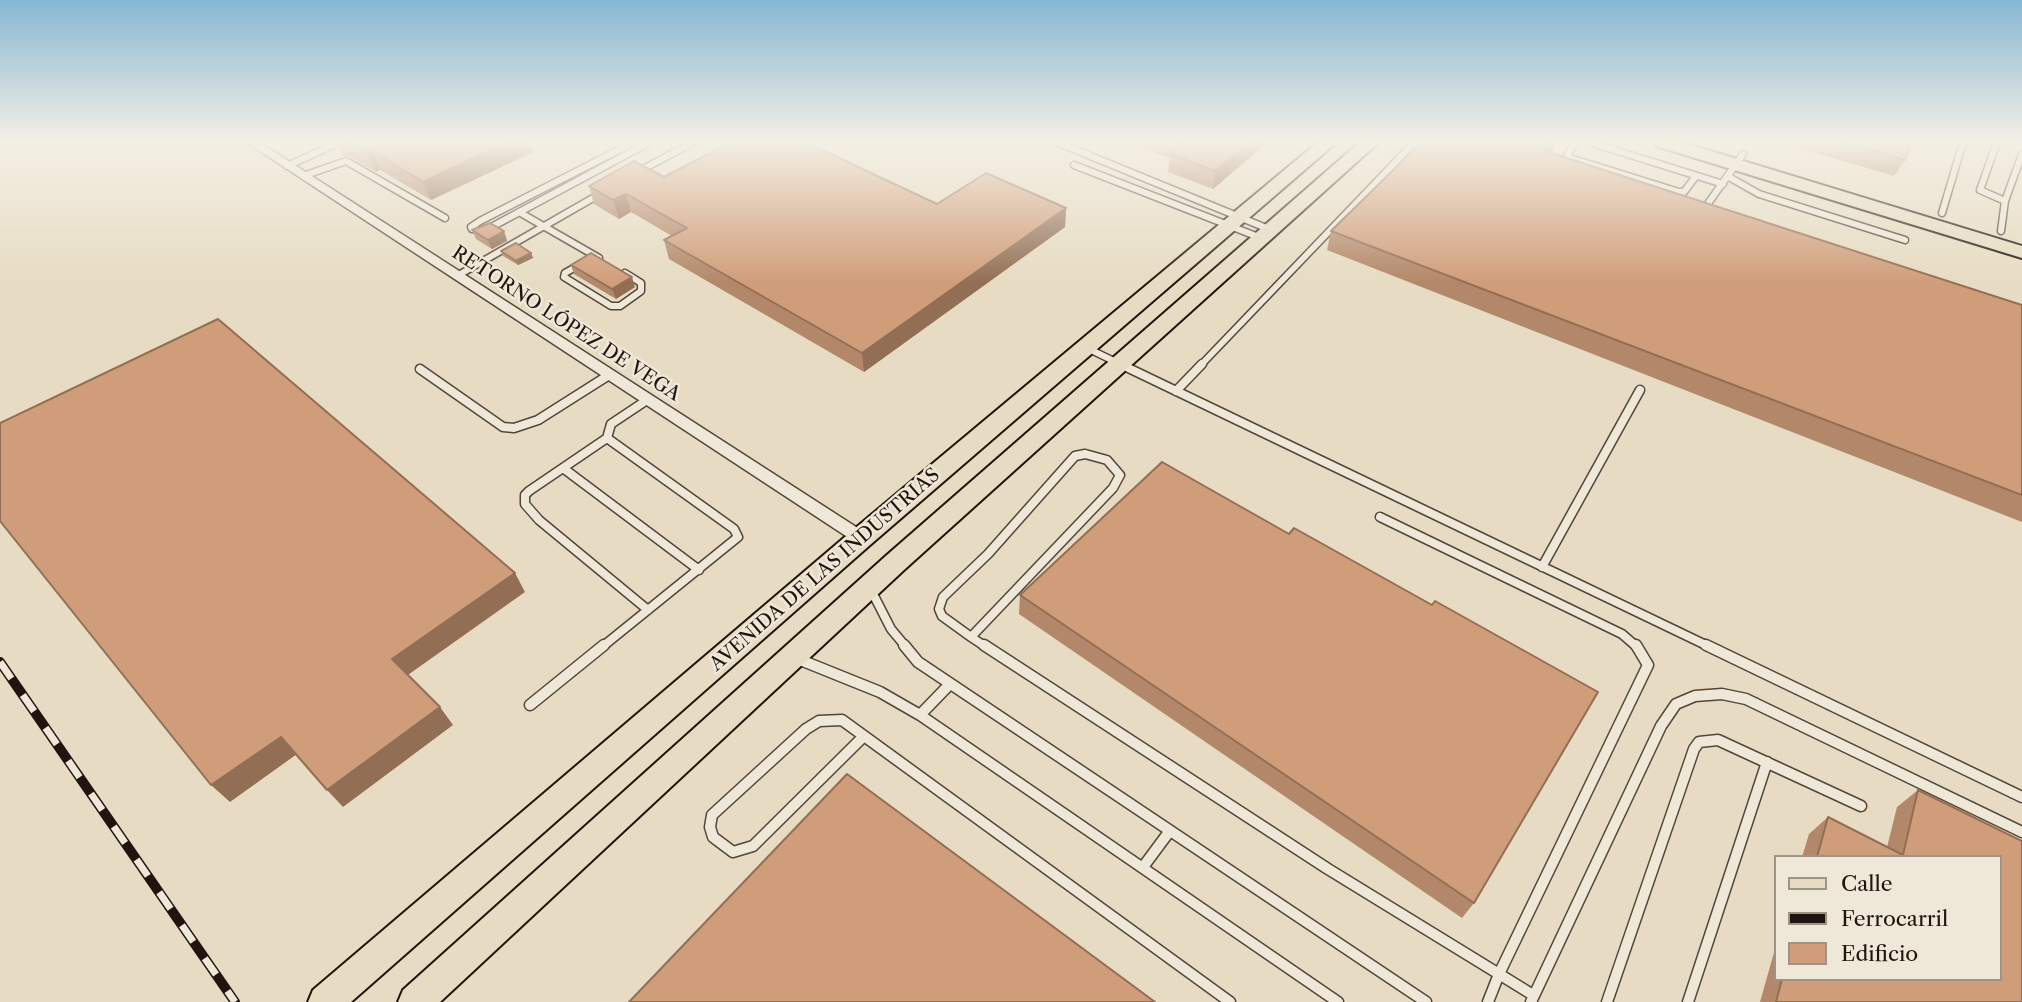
<!DOCTYPE html>
<html>
<head>
<meta charset="utf-8">
<style>
  body { margin:0 }
  #map { position:relative; width:2022px; height:1002px; overflow:hidden; background:#e7dcc3; font-family:"Libre Caslon Text",serif }
  canvas { display:block }
  .legend { position:absolute; left:1774px; top:855px; width:228px; height:126px; box-sizing:border-box; background:#efe8d8; border:2px solid #9d9387; margin:0; padding:9px 12px; list-style:none; font-size:21px; color:#21130d }
  .legend li { display:flex; align-items:center; gap:14px; height:35px }
  .legend b { width:35px; border:2px solid #9d9387 }
</style>
</head>
<body>
<div id="map">
<canvas width="2022" height="1002"></canvas>
<ul class="legend">
<li><b style="height:9px;background:#e7dcc3"></b>Calle</li>
<li><b style="height:9px;background:#21130d"></b>Ferrocarril</li>
<li><b style="height:19px;background:#d09d7a"></b>Edificio</li>
</ul>
</div>
<script>
const c = document.querySelector('canvas').getContext('2d');
c.lineJoin = 'round';
const poly = rows => new Path2D(rows.map(r => 'M' + r).join(''));
function stroke(path, color, width, dash) { c.strokeStyle = color; c.lineWidth = width; c.lineCap = dash ? 'butt' : 'round'; c.setLineDash(dash || []); c.stroke(path); }
function fillPath(path, color) { c.fillStyle = color; c.fill(path, 'evenodd'); }
function write(font, color, halo, rows, align = 'center') {
  c.font = font + ' "Libre Caslon Text",serif'; c.lineWidth = 5; c.setLineDash([]); c.textBaseline = 'middle'; c.strokeStyle = halo; c.fillStyle = color; for (const [text, x, y, turn = 0] of rows) {
    c.save(); c.translate(x, y); c.rotate((+turn || 0) * Math.PI / 180); c.textAlign = isNaN(turn) ? turn : align; if (halo) c.strokeText(text, 0, 0); c.fillText(text, 0, 0); c.restore();
  }
}
const laneFar2 = poly([
  [634,142,480,221,471,227,472,229,484,231,650,142],
  [1576,142,1567,155,1570,158,1679,192,1684,192,1696,176],
  [1589,142,1723,184],
  [1997,142,1980,190,2005,201],
  [1059,143,1271,230],
  [1074,165,1261,238],
  [287,166,340,142],
  [638,172,693,142],
  [303,176,346,161,445,218],
  [1729,177,1759,194,1905,240],
  [519,212,599,258],
  [1709,212,1707,205,1743,154],
  [1942,213,1963,142],
  [2001,231,2005,201,2022,154],
  [581,264,565,273,564,277,611,306,620,306,641,291,641,283,625,273],
  [457,276,600,194],
  [1085,347,1124,366],
  [1200,366,1409,148]
]);
const laneFar1 = poly([
  [1120,364,1710,647],
  [420,369,503,427,514,428,538,420,609,375],
  [1176,391,1202,364],
  [607,438,529,491,525,495,525,504,539,520,648,610],
  [607,438,611,424,647,400],
  [1085,454,1107,460,1120,475,1113,488,971,637,942,616,939,609,943,597,988,554,1075,456,1085,454],
  [563,468,699,570],
  [1380,517,1622,634,1637,647],
  [1542,567,1640,390],
  [870,588,891,629,906,647],
  [971,637,986,647],
  [602,647,738,537,734,529,607,438]
]);
const lane = poly([
  [904,645,918,662,1426,1002],
  [984,645,1328,869,1499,974,1488,1002],
  [1706,645,2022,797],
  [798,659,880,692,920,715,1338,1002],
  [530,705,604,645],
  [920,715,950,684],
  [864,736,753,846,733,852,713,837,710,827,712,815,806,729,819,721,842,720,1230,1002],
  [1143,867,1169,832],
  [1533,995,1499,974,1648,665,1636,645],
  [1531,1002,1661,726,1676,704,1695,696,1722,694,1746,699,2022,832],
  [1607,1002,1694,749,1699,742,1718,740,1861,806],
  [1688,1002,1767,762]
]);
const street = poly([
  [246,142,259,142,867,534,869,538,867,542,855,542,246,142]
]);
const primary = poly([
  [1318,142,1337,142,870,545,351,1002,308,1002,313,990,852,531,1318,142],
  [1360,142,1379,142,905,569,440,1002,398,1002,403,990,887,555,1360,142],
  [1654,142,1681,142,2022,246,2022,258,1656,146,1654,142]
]);
stroke(laneFar2, '#52453a', 9);
stroke(laneFar1, '#52453a', 11);
stroke(lane, '#52453a', 13);
stroke(street, '#52453a', 3);
stroke(primary, '#21130d', 4);
stroke(laneFar2, '#efe8d8', 6);
stroke(laneFar1, '#efe8d8', 8);
stroke(lane, '#efe8d8', 10);
fillPath(street, '#efe8d8');
fillPath(primary, '#e7dcc3');
const rail = poly([
  [0,662,235,1002]
]);
stroke(rail, '#21130d', 10);
stroke(rail, '#efe8d8', 7, [20]);
fillPath(poly([
  [336,142,529,142,533,152,431,200,380,170,376,172,349,156,343,156],
  [1127,142,1268,142,1213,189,1168,172,1170,158],
  [1422,142,1556,142,1554,147,1549,153,2022,305,2022,522,1327,250,1331,231],
  [1779,142,1912,142,1905,160,1894,176],
  [664,177,937,204,1066,208,1065,227,864,372,669,259,664,240,672,236,631,212,619,219,594,204,589,186],
  [472,230,504,231,507,241,492,249,476,239],
  [501,251,531,253,533,258,518,265,503,256],
  [571,265,635,287,616,299,574,274],
  [1020,595,1474,903,1462,918,1019,614],
  [1918,790,2022,841,2022,1002,1760,1002,1775,949,1775,979,1999,979,1999,857,1802,857,1809,834,1828,817,1887,847,1897,807]
]), '#b38769');
fillPath(poly([
  [507,142,529,142,533,152,431,200,423,182],
  [1250,142,1268,142,1213,189,1215,171],
  [1549,142,1556,142,1554,147,1535,169,1542,150],
  [372,151,380,170,376,172,368,153],
  [626,194,631,212,619,219,613,200],
  [1066,208,1065,227,864,372,862,353],
  [504,231,507,241,492,249,488,240],
  [531,253,533,258,518,265,516,261],
  [632,277,635,287,616,299,612,289],
  [515,573,525,592,405,677,392,659],
  [440,707,453,725,343,807,327,790],
  [281,737,297,754,230,802,211,785]
]), '#926e55');
const building = poly([
  [348,142,507,142,423,182,372,151,368,153,348,142],
  [731,142,805,142,937,204,986,173,1066,208,862,353,664,240,687,228,626,194,613,200,589,186,634,161,664,177,731,142],
  [1177,142,1250,142,1215,171,1170,154,1183,144,1177,142],
  [1422,142,1549,142,1542,150,2022,305,2022,495,1331,231,1422,142],
  [1844,142,1912,142,1905,160,1844,142],
  [490,223,504,231,488,240,472,230,490,223],
  [516,243,531,253,516,261,501,251,516,243],
  [591,253,632,277,612,289,571,265,591,253],
  [218,319,515,573,392,659,440,707,327,790,281,737,211,785,0,521,0,423,218,319],
  [1162,462,1289,534,1294,528,1432,605,1435,601,1598,692,1474,903,1020,595,1162,462],
  [847,774,1155,1002,629,1002,847,774],
  [1918,790,2022,841,2022,1002,1776,1002,1782,979,1999,979,1999,857,1817,857,1828,817,1903,855,1918,790]
]);
fillPath(building, '#d09d7a');
stroke(building, '#926e55', 2);
const sky = c.createLinearGradient(0, 0, 0, 283);
sky.addColorStop(0, '#87b7d3');
sky.addColorStop(0.5, '#f4efe4');
sky.addColorStop(1, '#f4efe400');
c.fillStyle = sky;
c.fillRect(0, 0, 2022, 283);
write('19px', '#21130d', '#efe8d8', [
  ["RETORNO LÓPEZ DE VEGA",566,324,33],
  ["AVENIDA DE LAS INDUSTRIAS",825,570,-41]
]);
</script>
</body>
</html>
